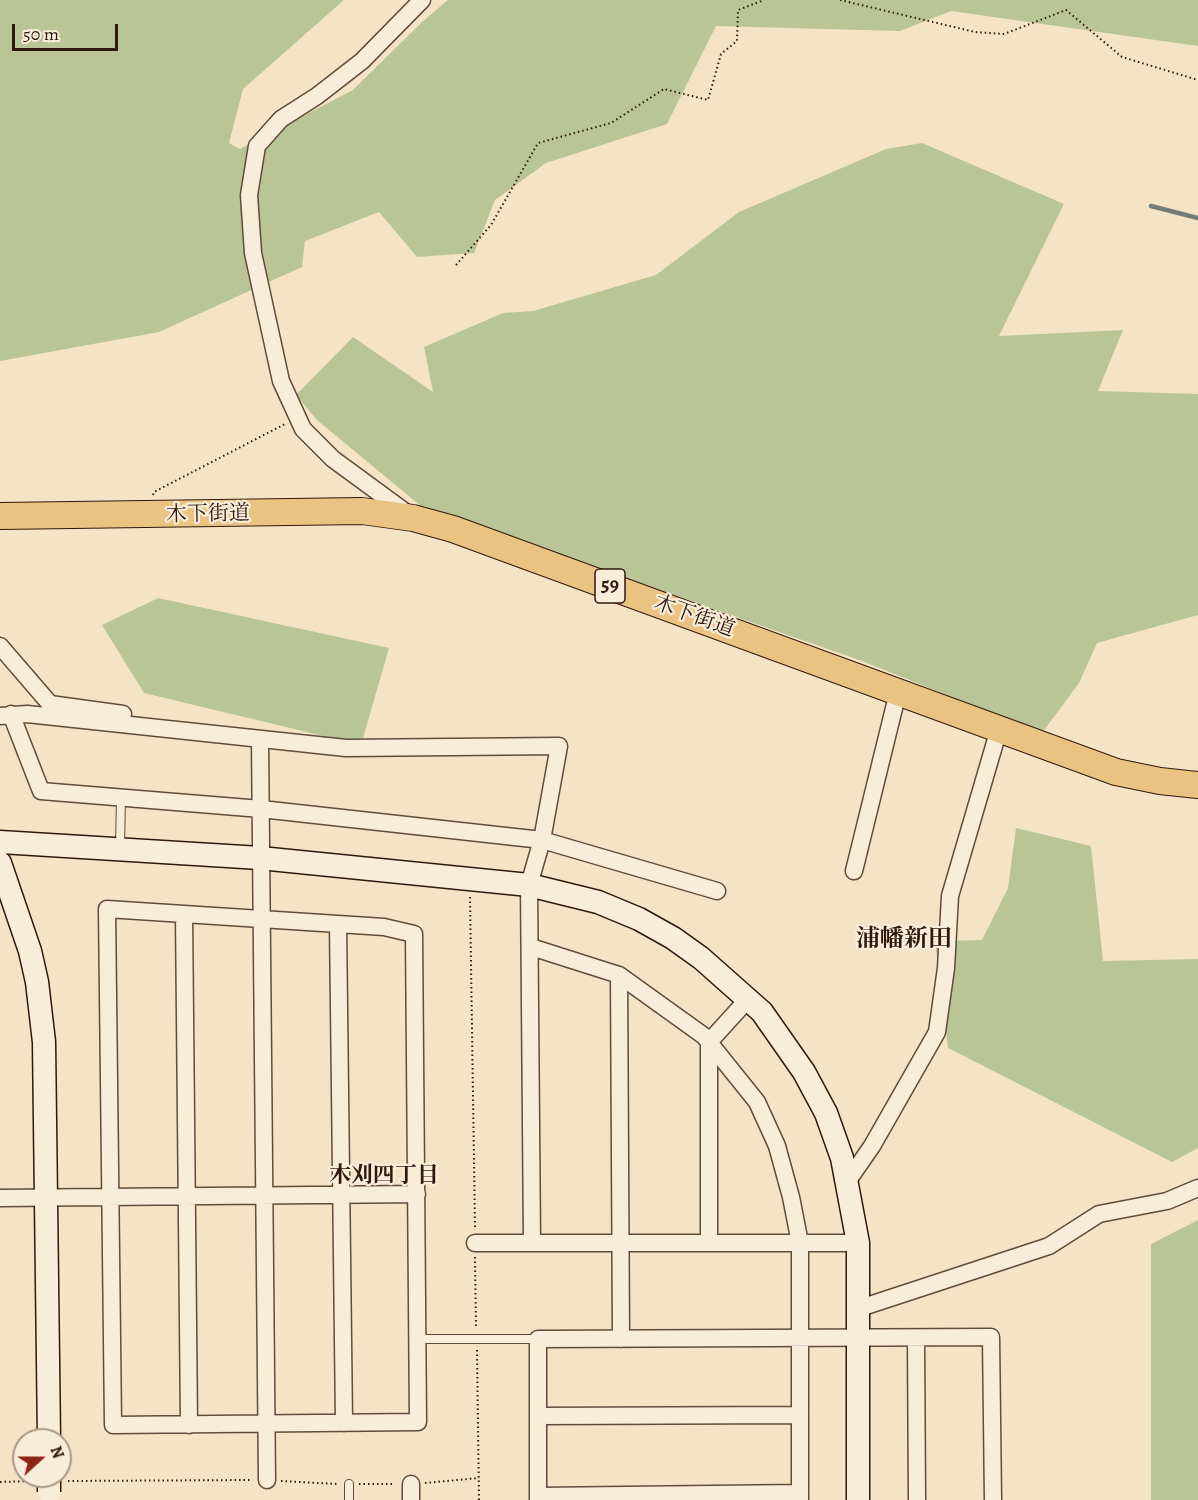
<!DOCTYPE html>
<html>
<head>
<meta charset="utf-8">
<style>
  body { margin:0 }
  #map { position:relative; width:1198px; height:1500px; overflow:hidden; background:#f4e4c5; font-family:Alegreya,serif }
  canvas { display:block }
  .north { position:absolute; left:12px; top:1428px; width:60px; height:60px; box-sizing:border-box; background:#f8edd9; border:2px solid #a89887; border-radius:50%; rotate:69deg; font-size:16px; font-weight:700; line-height:24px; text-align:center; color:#30180d }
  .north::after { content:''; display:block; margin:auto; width:21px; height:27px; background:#8f2418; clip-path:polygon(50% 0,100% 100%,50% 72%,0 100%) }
  .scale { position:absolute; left:12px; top:24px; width:106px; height:27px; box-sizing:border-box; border:3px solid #30180d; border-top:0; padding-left:8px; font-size:18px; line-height:21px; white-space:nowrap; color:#30180d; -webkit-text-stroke:4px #f8edd9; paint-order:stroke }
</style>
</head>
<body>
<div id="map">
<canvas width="1198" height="1500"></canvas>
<div class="north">N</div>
<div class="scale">50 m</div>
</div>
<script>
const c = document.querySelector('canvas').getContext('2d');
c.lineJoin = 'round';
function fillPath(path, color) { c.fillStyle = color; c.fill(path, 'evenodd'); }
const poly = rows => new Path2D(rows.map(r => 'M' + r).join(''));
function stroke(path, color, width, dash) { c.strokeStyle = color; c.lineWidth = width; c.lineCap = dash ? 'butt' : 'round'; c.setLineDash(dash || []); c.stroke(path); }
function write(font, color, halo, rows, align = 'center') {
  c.font = font + ' Alegreya,"Noto Serif JP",serif'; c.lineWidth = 4.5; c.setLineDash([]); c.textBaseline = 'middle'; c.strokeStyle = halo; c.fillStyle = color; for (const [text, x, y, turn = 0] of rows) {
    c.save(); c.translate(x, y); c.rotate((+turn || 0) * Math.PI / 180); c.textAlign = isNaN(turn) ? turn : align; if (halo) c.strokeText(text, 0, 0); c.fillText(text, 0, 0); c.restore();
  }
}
fillPath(poly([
  [0,0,344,0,243,89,229,143,240,149,353,90,422,22,448,0,1198,0,1198,46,951,11,900,31,716,26,667,124,546,163,495,200,474,253,417,257,379,212,305,241,302,267,159,332,0,361],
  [922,143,1064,204,999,336,1123,330,1098,391,1198,394,1198,615,1097,643,1079,683,1042,733,862,661,422,507,317,420,296,395,353,337,433,392,424,347,503,313,533,311,656,275,739,212,886,149],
  [158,598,389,648,361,745,144,693,102,625],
  [1016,828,1091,846,1103,961,1198,959,1198,1148,1172,1162,948,1048,935,941,982,940,1008,888],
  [1198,1220,1198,1500,1151,1500,1151,1244]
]), '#b9c596');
stroke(poly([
  [1151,206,1198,218]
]), '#727b75', 4.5);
const lane = poly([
  [120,848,121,797],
  [418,1339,538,1339],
  [349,1484,349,1500]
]);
const street = poly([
  [412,517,333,459,303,429,281,381,253,253,249,195,257,146,281,119,317,96,362,61,422,0],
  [0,646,50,704,123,714],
  [11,714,41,791,261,809,542,840,717,891],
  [0,716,27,714,346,748,559,746,542,840,529,885,532,1243],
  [260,740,267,1480],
  [854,871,898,692],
  [107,909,384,927,414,934,418,1422,113,1425,107,909],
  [184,914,189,1425],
  [338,924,344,1423],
  [531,947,619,975,704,1036,757,1102,777,1146,791,1197,800,1243,800,1500],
  [619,975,621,1339],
  [847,1182,872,1146,937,1032,946,968,950,896,999,729],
  [0,1198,417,1194],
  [475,1243,858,1243],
  [709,1243,709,1042,749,998],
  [857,1309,1049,1246,1099,1214,1167,1201,1198,1188],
  [916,1338,917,1500],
  [538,1416,800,1415],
  [411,1484,411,1500],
  [538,1496,800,1493],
  [538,1500,538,1339,991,1337,993,1500]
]);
const secondary = poly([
  [0,842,260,858,529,885,598,902,639,919,673,938,701,958,762,1012,804,1072,826,1113,842,1158,858,1243,858,1500],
  [0,863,30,951,37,982,44,1042,49,1440]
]);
const primary = poly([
  [0,516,362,511,413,518,453,529,1116,772,1160,781,1198,785]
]);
stroke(lane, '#614b3b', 10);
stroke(street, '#614b3b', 19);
stroke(secondary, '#30180d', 25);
stroke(primary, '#30180d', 28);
stroke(poly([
  [840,0,975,32,1004,34,1066,10,1122,57,1198,80],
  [456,265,491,225,538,143,611,123,664,89,708,100,721,54,737,41,738,10,764,0],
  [153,495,154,492,285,424],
  [470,897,475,1228],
  [475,1257,476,1327],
  [477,1350,479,1500],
  [68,1481,251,1480],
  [281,1481,338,1484],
  [0,1482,32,1481],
  [425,1483,479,1478],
  [359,1484,395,1484]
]), '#30180d', 2, [1.5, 3]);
stroke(lane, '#f8edd9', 8);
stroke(street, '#f8edd9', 16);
stroke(secondary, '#f8edd9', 22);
stroke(primary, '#eac282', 26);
const secondaryBridge = poly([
  [49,1492,49,1476]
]);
stroke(secondaryBridge, '#30180d', 25, []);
stroke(secondaryBridge, '#f8edd9', 22);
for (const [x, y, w] of [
  [610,586,30]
]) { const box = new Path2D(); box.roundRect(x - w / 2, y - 17, w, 34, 4.5); c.fillStyle = '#f8edd9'; c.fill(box); stroke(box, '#30180d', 1.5); }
write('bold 20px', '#30180d', null, [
  ["59",610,586]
]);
write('21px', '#30180d', '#f8edd9', [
  ["木下街道",208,515,-1],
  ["木下街道",694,617,20]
]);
write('bold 22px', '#30180d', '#f8edd9', [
  ["木刈四丁目",384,1177]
]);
write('bold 24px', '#30180d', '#f8edd9', [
  ["浦幡新田",904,940]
]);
</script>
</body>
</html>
